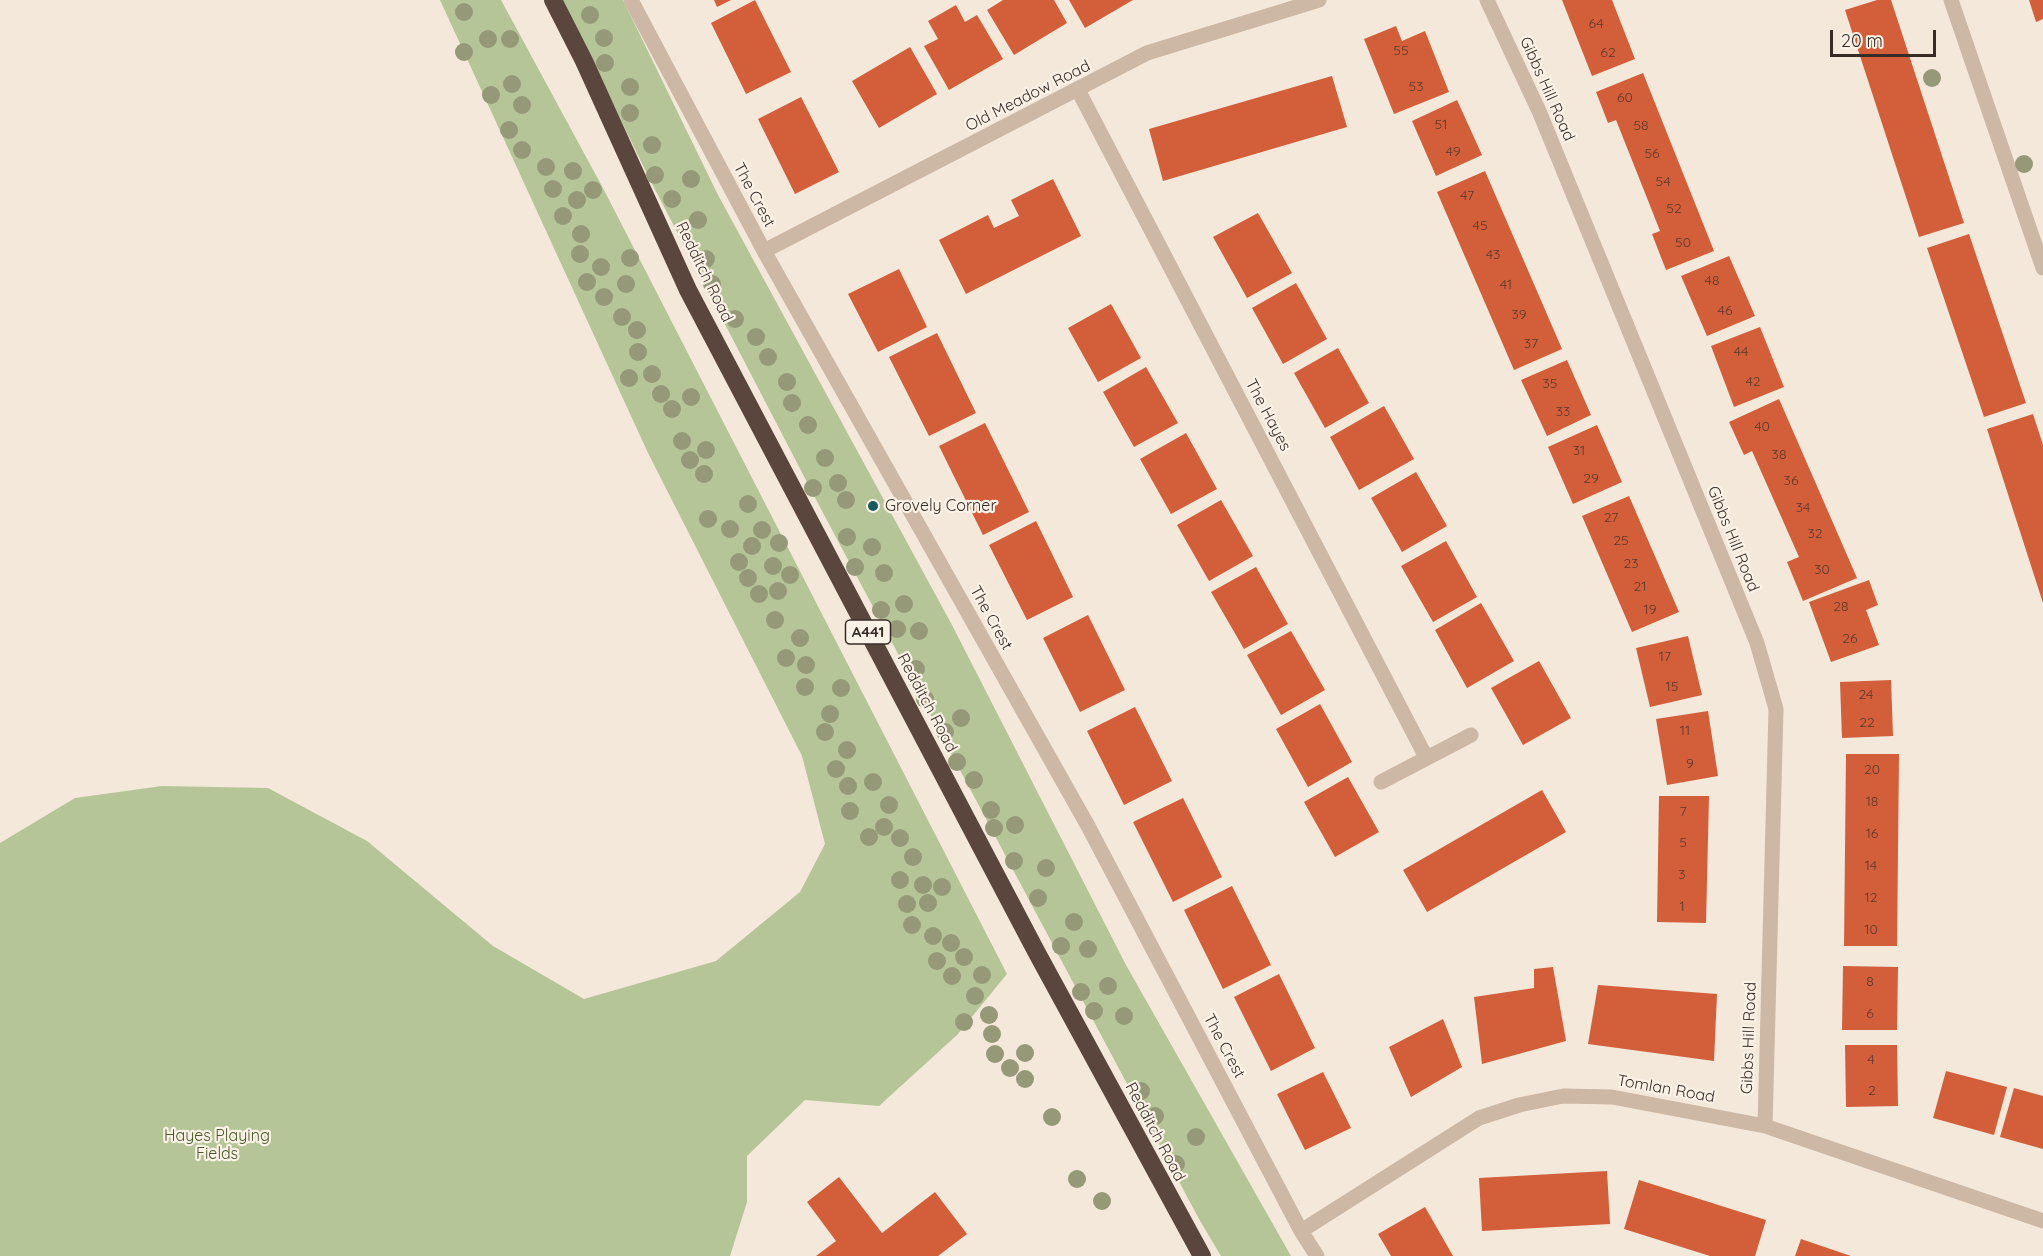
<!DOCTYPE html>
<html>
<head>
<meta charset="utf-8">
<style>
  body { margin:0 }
  #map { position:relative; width:2043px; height:1256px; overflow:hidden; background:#f4e8da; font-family:Quicksand,sans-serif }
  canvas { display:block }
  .scale { position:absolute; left:1830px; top:30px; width:106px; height:27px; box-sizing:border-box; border:3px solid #382c27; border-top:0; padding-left:8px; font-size:18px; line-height:21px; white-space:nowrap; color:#382c27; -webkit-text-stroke:4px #fbf2e7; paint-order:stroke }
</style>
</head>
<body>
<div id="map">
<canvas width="2043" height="1256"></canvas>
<div class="scale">20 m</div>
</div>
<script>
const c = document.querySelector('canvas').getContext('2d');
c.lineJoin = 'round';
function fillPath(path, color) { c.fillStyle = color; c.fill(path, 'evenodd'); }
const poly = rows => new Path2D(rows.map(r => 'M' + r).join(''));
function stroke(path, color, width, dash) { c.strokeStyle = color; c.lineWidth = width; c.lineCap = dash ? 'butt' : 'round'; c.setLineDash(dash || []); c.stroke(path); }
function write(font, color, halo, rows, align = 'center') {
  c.font = font + ' Quicksand,sans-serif'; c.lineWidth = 4.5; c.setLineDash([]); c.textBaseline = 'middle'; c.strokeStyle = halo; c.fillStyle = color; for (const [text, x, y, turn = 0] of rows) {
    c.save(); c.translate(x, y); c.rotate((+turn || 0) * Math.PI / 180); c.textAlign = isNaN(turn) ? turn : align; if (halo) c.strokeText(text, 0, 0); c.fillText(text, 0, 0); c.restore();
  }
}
fillPath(poly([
  [440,0,501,0,604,190,1007,974,957,1035,879,1106,805,1100,747,1156,747,1202,730,1256,0,1256,0,843,75,798,162,786,268,788,367,841,493,946,584,999,716,961,800,892,825,844,802,756,648,453],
  [563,0,623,0,718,195,952,625,1126,965,1291,1256,1221,1256,1199,1219,822,511,648,176]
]), '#b6c598');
fillPath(poly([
  [714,0,731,0,717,7],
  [755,0,791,72,746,94,711,23],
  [1003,0,1054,0,1067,23,1014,55,987,10],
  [1069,0,1133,0,1085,28],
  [1562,0,1612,0,1635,59,1592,76],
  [1877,0,1891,0,1964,223,1919,237,1845,10],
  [2029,0,2043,0,2043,19,2036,22],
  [956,5,965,22,977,15,1003,59,949,90,924,46,938,39,928,21],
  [1396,26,1402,41,1425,31,1449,92,1394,114,1364,39],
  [910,47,937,94,879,128,852,81],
  [1643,73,1714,251,1666,270,1652,234,1660,231,1649,203,1616,120,1608,123,1596,92],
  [1332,76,1347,127,1163,181,1149,129],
  [801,97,839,172,795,194,758,119],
  [1457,100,1482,155,1436,176,1412,121],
  [1485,171,1562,349,1514,370,1437,192],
  [1053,179,1081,236,966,294,939,240,988,215,994,228,1019,216,1011,200],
  [1258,213,1292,273,1247,298,1213,237],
  [1969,234,2026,403,1984,417,1927,248],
  [1729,256,1755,316,1707,336,1681,276],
  [899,269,927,327,878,352,848,294],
  [1296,283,1327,339,1283,364,1252,308],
  [1111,304,1141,358,1098,382,1068,328],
  [1760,327,1784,387,1734,407,1711,346],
  [937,333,976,413,929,436,889,357],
  [1338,348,1369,403,1325,428,1294,373],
  [1567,360,1591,415,1547,436,1521,380],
  [1146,367,1178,423,1134,447,1103,392],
  [1779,399,1857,578,1803,601,1787,562,1799,557,1752,451,1744,455,1729,422],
  [1384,406,1414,459,1359,490,1330,437],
  [2033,414,2043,445,2043,603,1987,429],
  [985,423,1029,512,983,535,939,446],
  [1597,425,1622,482,1573,504,1548,447],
  [1186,433,1217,489,1171,514,1140,459],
  [1416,472,1447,526,1402,552,1371,498],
  [1629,496,1679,612,1632,632,1582,516],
  [1221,500,1253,556,1209,581,1177,525],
  [1036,521,1073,597,1027,620,989,545],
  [1446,541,1477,597,1433,622,1401,566],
  [1256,567,1288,624,1244,649,1211,592],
  [1869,580,1878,605,1866,610,1879,645,1831,662,1809,602],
  [1481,603,1514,661,1467,688,1435,630],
  [1088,615,1125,690,1080,712,1043,638],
  [1291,631,1325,690,1281,715,1247,655],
  [1688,636,1702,695,1650,707,1636,648],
  [1539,661,1571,718,1523,745,1491,688],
  [1891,680,1893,736,1842,738,1840,682],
  [1320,704,1352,762,1308,787,1276,729],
  [1135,707,1172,781,1124,805,1087,731],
  [1708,711,1718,776,1667,785,1656,719],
  [1846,754,1899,754,1897,946,1844,946],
  [1348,777,1379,832,1335,857,1304,802],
  [1542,790,1566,832,1427,912,1403,870],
  [1659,796,1709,796,1706,923,1657,922],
  [1183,798,1222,877,1173,902,1133,822],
  [1232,886,1271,965,1223,989,1184,910],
  [1843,966,1898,967,1897,1030,1842,1030],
  [1553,967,1566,1041,1482,1064,1474,997,1534,988,1534,969],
  [1279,974,1315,1048,1271,1071,1234,997],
  [1598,985,1717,994,1714,1061,1588,1044],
  [1443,1019,1462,1067,1411,1097,1389,1047],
  [1845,1045,1897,1045,1898,1106,1846,1107],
  [1946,1071,2007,1087,1994,1135,1933,1118],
  [1323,1072,1351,1128,1305,1150,1277,1094],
  [2014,1088,2043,1096,2043,1149,2000,1137],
  [1607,1171,1610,1224,1482,1231,1479,1178],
  [839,1177,882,1233,935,1192,967,1234,938,1256,816,1256,836,1241,807,1202],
  [1639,1180,1766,1220,1755,1256,1710,1256,1624,1229],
  [1425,1207,1453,1256,1391,1256,1378,1234],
  [1801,1239,1851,1256,1795,1256]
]), '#d25e3a');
stroke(poly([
  [631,0,764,251,1088,826,1301,1231,1317,1256],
  [1487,0,1539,111,1757,643,1776,709,1765,1126],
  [1951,0,2043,268],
  [1078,90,1426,757],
  [764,251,1147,53,1319,0],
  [1381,782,1471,735],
  [1301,1231,1479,1118,1519,1105,1563,1096,1612,1097,1765,1126,2043,1221]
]), '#cdb7a5', 15);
stroke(poly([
  [553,0,584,61,688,290,1037,953,1202,1256]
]), '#5a463d', 18);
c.fillStyle = '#959978';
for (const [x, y] of [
  [464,12],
  [590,15],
  [604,38],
  [488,39],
  [510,39],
  [464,52],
  [605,63],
  [1932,78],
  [512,84],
  [630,87],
  [491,95],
  [522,105],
  [630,113],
  [509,130],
  [652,145],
  [522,150],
  [2024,164],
  [546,167],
  [573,171],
  [655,175],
  [691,179],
  [553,189],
  [593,190],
  [672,199],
  [577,200],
  [563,216],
  [698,220],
  [581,234],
  [580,254],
  [630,258],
  [706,259],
  [601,267],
  [587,282],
  [626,284],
  [712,284],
  [604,297],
  [622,317],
  [735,319],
  [637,330],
  [756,337],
  [638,352],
  [768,357],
  [652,374],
  [629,378],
  [787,382],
  [661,394],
  [691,397],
  [792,403],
  [672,409],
  [808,425],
  [682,441],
  [706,450],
  [825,458],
  [690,460],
  [704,474],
  [838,483],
  [813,488],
  [846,500],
  [748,504],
  [708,519],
  [730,529],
  [762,530],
  [847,537],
  [779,543],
  [752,546],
  [872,547],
  [739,562],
  [773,566],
  [855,567],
  [884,573],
  [790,575],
  [748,578],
  [778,591],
  [759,594],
  [904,604],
  [881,610],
  [775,620],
  [897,629],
  [919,631],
  [800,638],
  [786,658],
  [806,665],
  [916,669],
  [805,687],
  [841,688],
  [925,699],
  [830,714],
  [961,718],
  [825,732],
  [945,732],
  [847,750],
  [957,762],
  [836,769],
  [974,780],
  [873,782],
  [848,786],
  [889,805],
  [991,810],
  [850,811],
  [1015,825],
  [884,827],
  [994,828],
  [869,837],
  [900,838],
  [913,857],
  [1014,861],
  [1046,868],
  [900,880],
  [923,885],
  [942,887],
  [1038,898],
  [928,903],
  [907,904],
  [1074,922],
  [912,925],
  [933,936],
  [951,943],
  [1061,946],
  [1088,949],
  [964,957],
  [937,961],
  [982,975],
  [952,976],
  [1108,986],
  [1081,992],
  [975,996],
  [1094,1011],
  [989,1015],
  [1124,1016],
  [964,1022],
  [992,1034],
  [1025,1053],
  [995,1054],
  [1010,1068],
  [1025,1079],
  [1141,1091],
  [1155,1116],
  [1052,1117],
  [1196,1137],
  [1176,1164],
  [1077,1179],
  [1102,1201]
]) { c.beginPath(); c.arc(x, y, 9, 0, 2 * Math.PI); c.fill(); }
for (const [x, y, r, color] of [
  [873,506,6,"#185a5e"]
]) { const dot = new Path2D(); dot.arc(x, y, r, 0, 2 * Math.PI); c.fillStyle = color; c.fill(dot); stroke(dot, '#fbf2e7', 2); }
write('14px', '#5e382c', null, [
  ["64",1596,24],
  ["55",1401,51],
  ["62",1608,53],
  ["53",1416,87],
  ["60",1625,98],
  ["51",1441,125],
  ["58",1641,126],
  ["49",1453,152],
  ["56",1652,154],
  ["54",1663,182],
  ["47",1467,196],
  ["52",1674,209],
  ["45",1480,226],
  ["50",1683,243],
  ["43",1493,255],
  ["48",1712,281],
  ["41",1506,285],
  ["46",1725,311],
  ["39",1519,315],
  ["37",1531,344],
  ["44",1741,352],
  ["42",1753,382],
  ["35",1550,384],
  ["33",1563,412],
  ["40",1762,427],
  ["31",1579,451],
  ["38",1779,455],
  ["29",1591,479],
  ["36",1791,481],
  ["34",1803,508],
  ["27",1611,518],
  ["32",1815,534],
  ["25",1621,541],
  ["23",1631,564],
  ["30",1822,570],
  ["21",1640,587],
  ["28",1841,607],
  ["19",1650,610],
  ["26",1850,639],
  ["17",1665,657],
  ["15",1672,687],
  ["24",1866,695],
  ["22",1867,723],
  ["11",1685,731],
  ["9",1690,764],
  ["20",1872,770],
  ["18",1872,802],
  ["7",1683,812],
  ["16",1872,834],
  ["5",1683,843],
  ["14",1871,866],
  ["3",1682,875],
  ["12",1871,898],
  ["1",1682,907],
  ["10",1871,930],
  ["8",1870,982],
  ["6",1870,1014],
  ["4",1871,1060],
  ["2",1872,1091]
]);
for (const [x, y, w] of [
  [868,632,45]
]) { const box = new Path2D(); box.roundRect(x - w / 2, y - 12, w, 24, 4.5); c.fillStyle = '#fbf2e7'; c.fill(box); stroke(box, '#382c27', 1.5); }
write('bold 15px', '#382c27', null, [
  ["A441",868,632]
]);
write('16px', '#382c27', '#fbf2e7', [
  ["Gibbs Hill Road",1547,89,66],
  ["Old Meadow Road",1028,96,-27],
  ["The Crest",754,195,62],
  ["Redditch Road",704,272,64],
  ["The Hayes",1268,415,62],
  ["Gibbs Hill Road",1733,539,68],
  ["The Crest",991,618,61],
  ["Redditch Road",927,703,62],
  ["Gibbs Hill Road",1749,1038,-88],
  ["The Crest",1224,1046,62],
  ["Tomlan Road",1666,1089,10],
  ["Redditch Road",1155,1132,62]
]);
write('16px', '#382c27', '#fbf2e7', [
  ["Grovely Corner",885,506]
], 'left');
write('16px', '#475928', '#fbf2e7', [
  ["Hayes Playing",217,1136],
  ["Fields",217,1154]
]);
</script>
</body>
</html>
